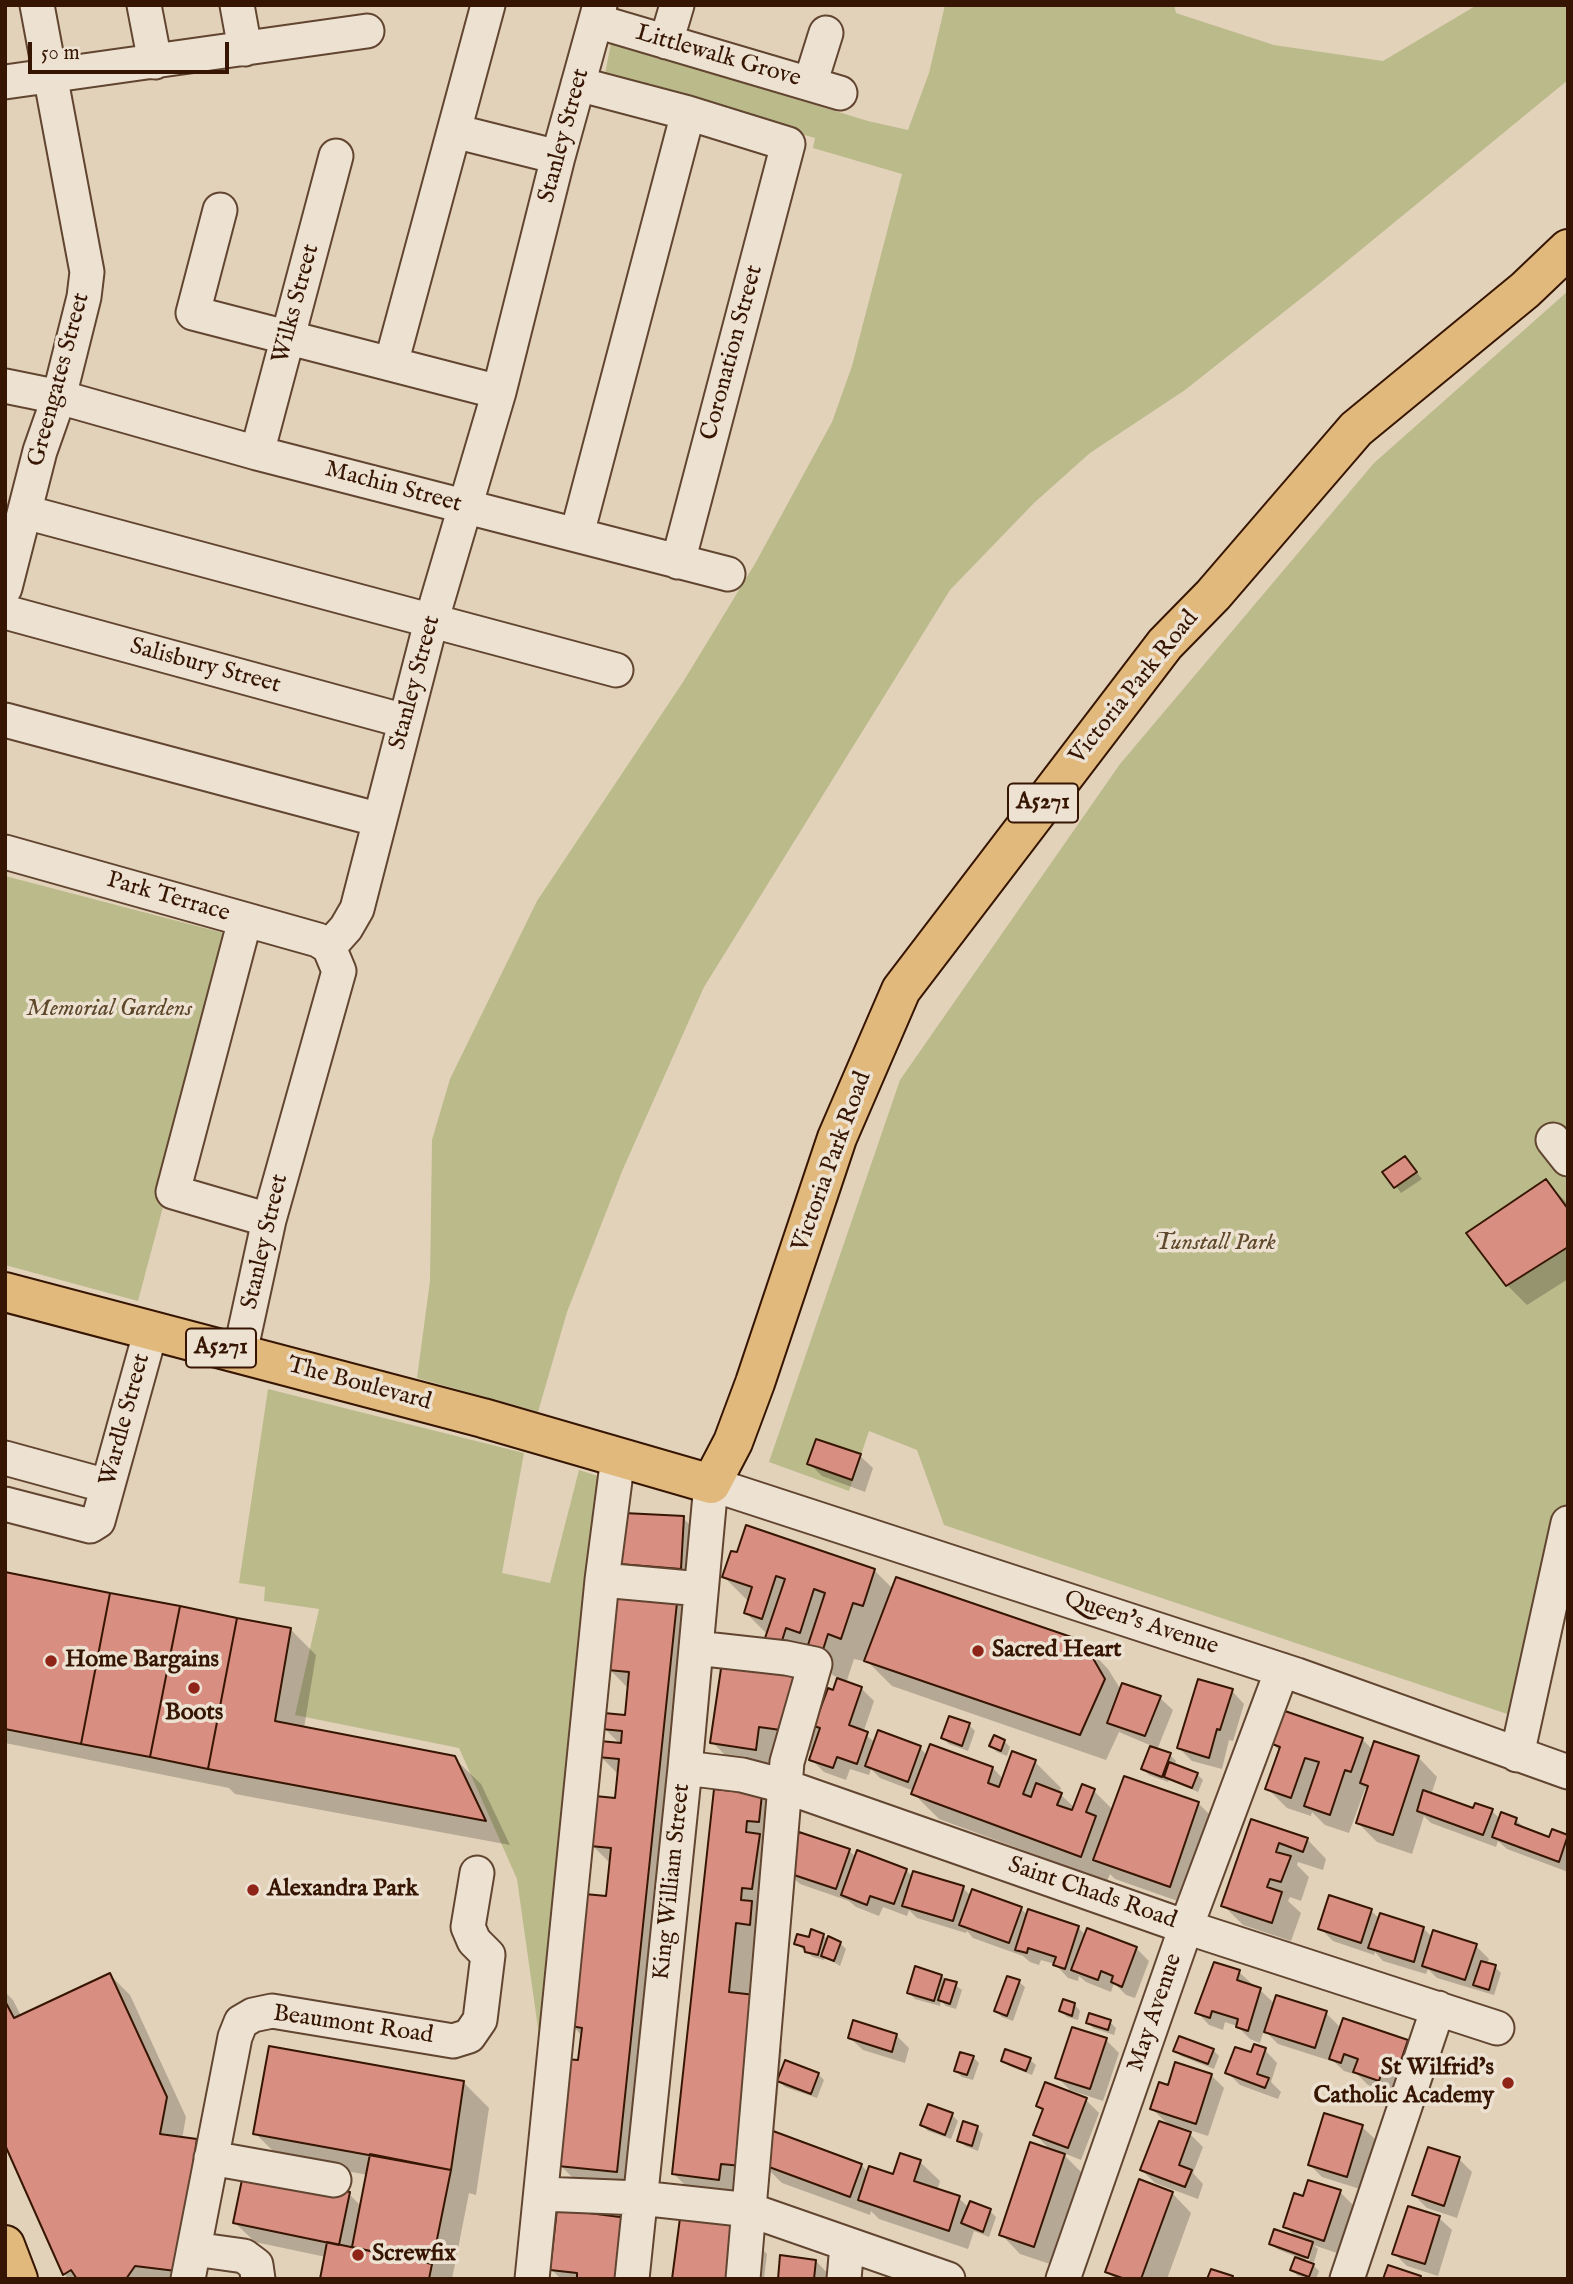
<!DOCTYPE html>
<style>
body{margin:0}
#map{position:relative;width:1573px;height:2284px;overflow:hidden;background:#e3d2ba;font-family:"IM FELL English",serif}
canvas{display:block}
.frame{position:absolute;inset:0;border:7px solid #361602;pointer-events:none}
.scale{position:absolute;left:28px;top:42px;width:201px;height:32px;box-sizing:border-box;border:4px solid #361602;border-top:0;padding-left:9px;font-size:21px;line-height:24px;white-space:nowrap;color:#361602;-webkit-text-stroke:5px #ede2d2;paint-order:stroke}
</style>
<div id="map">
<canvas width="1573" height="2284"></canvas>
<div class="frame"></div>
<div class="scale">50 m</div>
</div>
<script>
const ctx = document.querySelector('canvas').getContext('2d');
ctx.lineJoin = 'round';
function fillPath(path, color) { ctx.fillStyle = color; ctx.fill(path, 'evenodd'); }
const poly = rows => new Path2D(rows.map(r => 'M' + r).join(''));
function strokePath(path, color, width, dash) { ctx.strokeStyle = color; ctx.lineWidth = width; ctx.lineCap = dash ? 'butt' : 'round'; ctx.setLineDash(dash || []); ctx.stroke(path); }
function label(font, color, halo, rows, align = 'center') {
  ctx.font = font + ' "IM FELL English",serif'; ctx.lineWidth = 7; ctx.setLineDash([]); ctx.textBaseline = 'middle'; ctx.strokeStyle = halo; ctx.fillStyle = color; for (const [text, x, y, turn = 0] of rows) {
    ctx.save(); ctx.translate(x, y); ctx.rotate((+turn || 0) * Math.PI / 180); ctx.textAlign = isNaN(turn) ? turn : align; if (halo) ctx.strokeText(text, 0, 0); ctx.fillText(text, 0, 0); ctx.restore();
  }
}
const green = poly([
 [945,5,1174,5,1176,13,1274,45,1383,61,1477,5,1568,5,1568,80,1318,285,1185,390,1090,453,1034,503,950,590,704,987,623,1169,567,1312,538,1412,417,1378,430,1281,432,1140,450,1079,537,901,683,682,756,562,832,422,852,366,902,174,813,148,815,138,604,79,611,43,868,121,908,130,929,73],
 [1568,291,1568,1588,1540,1725,944,1525,917,1450,869,1431,849,1491,769,1462,900,1080,1120,764,1374,463],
 [5,876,235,936,138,1301,5,1265],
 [268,1389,524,1453,502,1573,550,1583,579,1470,604,1478,544,2071,517,1879,459,1748,295,1715,319,1609,264,1601,265,1587,239,1583]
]);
const shadow = poly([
 [1405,1158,1422,1179,1401,1193,1385,1172],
 [1546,1181,1568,1204,1568,1279,1527,1305,1507,1285],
 [860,1456,873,1468,865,1492,822,1476,809,1463],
 [683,1518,696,1531,693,1581,633,1576,620,1564],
 [874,1570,893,1589,1082,1642,1108,1669,1121,1690,1160,1698,1173,1710,1157,1750,1170,1755,1176,1761,1174,1766,1197,1774,1203,1780,1198,1792,1169,1780,1168,1782,1149,1775,1143,1769,1152,1746,1119,1732,1106,1760,892,1686,868,1662,854,1659,846,1683,861,1688,874,1701,863,1733,876,1743,920,1748,927,1755,993,1768,1003,1779,1035,1762,1061,1788,1059,1793,1075,1808,1094,1791,1114,1811,1198,1803,1218,1823,1189,1905,1115,1879,1110,1874,1107,1881,939,1819,913,1793,914,1791,880,1778,871,1769,869,1775,850,1769,846,1780,824,1772,811,1759,814,1751,778,1746,775,1768,732,1762,712,1742,792,1667,768,1635,746,1613,749,1602,724,1577],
 [811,1654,834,1676,839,1678,834,1692,826,1700,824,1699,826,1688,807,1669],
 [5,1574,290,1629,316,1655,304,1728,454,1758,481,1784,510,1845,235,1794,229,1788,5,1743],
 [677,1594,703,1620,643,2197,586,2191,560,2165,580,2062,582,2036,573,2026,607,1898,611,1864,592,1845,617,1800,619,1775,600,1756,621,1745,604,1728,626,1717,629,1689,609,1669],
 [1232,1691,1244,1704,1233,1741,1229,1740,1222,1769,1192,1761,1179,1748],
 [969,1725,975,1731,968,1751,949,1744,943,1738],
 [1362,1739,1373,1750,1418,1757,1437,1777,1431,1795,1474,1810,1492,1811,1500,1819,1516,1820,1527,1830,1550,1839,1553,1832,1568,1837,1568,1872,1507,1849,1498,1841,1496,1847,1431,1823,1424,1816,1412,1854,1377,1842,1358,1823,1368,1790,1365,1789,1349,1833,1325,1825,1312,1812,1311,1816,1287,1808,1267,1788,1280,1751,1272,1743],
 [1004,1741,1010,1747,1007,1756,997,1752,991,1746],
 [716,1791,762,1796,788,1822,777,2044,782,2049,779,2077,818,2074,824,2080,817,2098,785,2087,779,2081,774,2133,861,2165,869,2173,895,2176,920,2162,940,2181,937,2191,959,2198,969,2208,971,2203,990,2211,996,2217,989,2237,974,2231,968,2249,879,2219,871,2211,870,2215,782,2183,770,2171,768,2191,746,2189,700,2200,674,2174],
 [1252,1821,1307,1839,1326,1859,1323,1870,1298,1862,1297,1865,1309,1877,1301,1901,1290,1897,1288,1901,1301,1913,1291,1941,1243,1925,1223,1905],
 [849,1850,856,1858,906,1870,913,1877,963,1888,971,1896,973,1891,1021,1909,1028,1915,1078,1927,1086,1936,1136,1948,1149,1961,1135,1998,1126,1995,1114,1983,1111,1992,1086,1982,1079,1976,1078,1981,1068,1978,1055,1964,1041,1960,1039,1965,1030,1962,1023,1956,973,1938,967,1931,966,1933,917,1918,909,1910,907,1916,883,1907,879,1916,856,1907,849,1901,800,1884,787,1872],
 [1371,1911,1380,1919,1381,1916,1424,1929,1433,1938,1476,1946,1489,1959,1487,1964,1495,1967,1501,1973,1494,1995,1437,1978,1428,1969,1426,1974,1383,1961,1375,1952,1374,1955,1333,1941,1320,1928],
 [823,1935,828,1940,840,1943,846,1949,840,1966,825,1957,824,1960,813,1957,796,1944],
 [1239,1972,1252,1984,1251,1987,1260,1990,1275,2004,1277,1997,1326,2013,1341,2028,1407,2041,1420,2054,1409,2084,1396,2079,1391,2092,1368,2085,1355,2072,1354,2074,1344,2071,1329,2057,1328,2060,1278,2044,1264,2030,1260,2043,1250,2039,1237,2026,1225,2022,1223,2030,1209,2025,1197,2012],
 [110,1975,130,1995,186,2117,182,2139,196,2140,216,2160,197,2279,69,2279,64,2274,5,2141,5,1992,13,2000,21,2016],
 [942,1976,962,1990,956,2009,946,2006,941,2001,940,2006,915,1999,909,1993],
 [1008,1978,1019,1982,1025,1987,1013,2021,1002,2017,996,2011],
 [1075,2005,1080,2011,1078,2020,1067,2017,1061,2011],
 [1088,2022,1110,2022,1116,2028,1114,2035,1093,2028],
 [896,2035,909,2048,905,2063,863,2050,850,2038],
 [1106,2040,1119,2053,1103,2101,1070,2090,1057,2077],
 [1175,2050,1213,2050,1219,2056,1214,2069,1181,2056],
 [1265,2050,1277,2063,1271,2082,1281,2092,1278,2099,1240,2085,1227,2072,1252,2055],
 [973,2057,979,2063,973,2080,962,2077,956,2071],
 [1003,2060,1030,2060,1036,2065,1032,2075,1009,2066],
 [1211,2075,1224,2088,1208,2136,1174,2125,1173,2128,1190,2134,1203,2147,1193,2173,1203,2184,1198,2199,1155,2183,1142,2170,1170,2126,1152,2109],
 [463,2082,489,2108,476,2195,469,2193,452,2279,322,2279,326,2257,255,2242,235,2223,349,2194,361,2206,368,2175,281,2159,255,2133],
 [1086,2100,1099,2113,1081,2160,1061,2152,1084,2175,1053,2265,1020,2254,1001,2234,1052,2152,1036,2135,1044,2112,1038,2106],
 [952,2115,958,2121,951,2139,928,2131,922,2125],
 [1362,2127,1375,2139,1360,2189,1322,2177,1310,2165],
 [977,2128,983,2134,978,2151,965,2146,959,2140],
 [1459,2159,1472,2172,1457,2218,1427,2208,1414,2195],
 [1340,2192,1353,2205,1337,2253,1310,2244,1304,2266,1308,2267,1309,2261,1319,2271,1316,2279,1298,2276,1292,2270,1297,2257,1277,2249,1271,2244,1297,2238,1285,2226,1304,2198],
 [1172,2193,1191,2213,1167,2279,1115,2279,1107,2271],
 [1439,2218,1452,2230,1438,2276,1407,2266,1394,2253],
 [627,2220,653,2246,649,2279,561,2279,551,2269],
 [741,2228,767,2254,764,2279,674,2279],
 [1313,2245,1318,2249,1314,2262,1309,2261],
 [816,2261,833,2279,780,2279]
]);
const building = poly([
 [1405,1156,1417,1172,1394,1188,1382,1172,1405,1156],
 [1546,1179,1568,1209,1568,1247,1506,1286,1466,1233,1546,1179],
 [816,1439,861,1454,852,1480,807,1464,816,1439],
 [624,1513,684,1516,681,1569,619,1564,624,1513],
 [746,1525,875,1569,863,1606,853,1603,841,1639,828,1634,821,1656,806,1651,825,1593,814,1589,800,1633,786,1628,780,1647,764,1641,785,1579,776,1576,762,1619,744,1613,752,1587,722,1577,731,1551,737,1552,746,1525],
 [5,1572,110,1593,81,1744,5,1729,5,1572],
 [896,1577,1083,1641,1105,1679,1080,1735,864,1661,896,1577],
 [616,1586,678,1593,617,2172,558,2166,565,2059,578,2060,582,2028,571,2026,585,1894,606,1896,611,1848,590,1846,595,1796,615,1798,619,1759,598,1757,600,1741,621,1743,622,1731,602,1729,604,1713,625,1715,629,1672,608,1670,616,1586],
 [110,1593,180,1606,150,1757,81,1744,110,1593],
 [180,1606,237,1618,208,1769,150,1757,180,1606],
 [237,1618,291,1628,275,1721,455,1756,486,1821,208,1769,237,1618],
 [723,1655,807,1667,795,1732,759,1727,756,1750,710,1743,723,1655],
 [837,1678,862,1687,849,1725,868,1732,857,1764,837,1757,833,1768,809,1760,820,1728,814,1726,828,1688,833,1690,837,1678],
 [1198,1679,1233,1689,1220,1730,1217,1729,1209,1758,1177,1748,1198,1679],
 [1122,1683,1161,1696,1145,1736,1107,1723,1122,1683],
 [1282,1710,1363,1738,1351,1772,1345,1770,1330,1815,1304,1806,1319,1762,1305,1758,1291,1798,1265,1789,1280,1747,1270,1743,1282,1710],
 [949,1716,970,1723,962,1746,941,1738,949,1716],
 [878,1730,921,1746,908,1782,865,1766,878,1730],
 [994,1735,1005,1740,1001,1751,989,1746,994,1735],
 [1374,1741,1419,1756,1393,1835,1356,1823,1368,1786,1360,1783,1374,1741],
 [930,1744,993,1767,988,1783,999,1787,1012,1751,1036,1760,1023,1794,1031,1797,1036,1783,1062,1793,1057,1805,1072,1810,1082,1784,1095,1789,1086,1812,1096,1816,1081,1857,911,1794,930,1744],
 [1150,1746,1171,1753,1162,1777,1141,1769,1150,1746],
 [1169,1762,1198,1773,1192,1788,1164,1777,1169,1762],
 [1124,1776,1199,1802,1170,1887,1093,1860,1124,1776],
 [714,1789,762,1794,759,1822,747,1821,746,1832,760,1834,752,1889,742,1888,741,1900,752,1901,750,1925,736,1923,729,1992,755,1995,742,2166,721,2164,719,2180,672,2174,714,1789],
 [1423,1790,1473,1808,1475,1803,1493,1809,1483,1835,1417,1811,1423,1790],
 [1501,1812,1517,1818,1515,1824,1549,1837,1552,1829,1568,1835,1559,1862,1492,1837,1501,1812],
 [1251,1819,1308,1838,1303,1852,1279,1843,1276,1852,1291,1856,1281,1882,1270,1879,1267,1887,1282,1892,1272,1923,1221,1906,1251,1819],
 [799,1832,850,1849,836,1889,785,1872,799,1832],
 [857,1850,907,1869,894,1904,870,1896,867,1905,841,1895,857,1850],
 [913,1871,964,1886,953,1921,902,1906,913,1871],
 [972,1889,1022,1907,1009,1943,959,1925,972,1889],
 [1329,1895,1372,1909,1361,1943,1318,1929,1329,1895],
 [1028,1909,1079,1926,1065,1969,1053,1965,1056,1957,1028,1948,1027,1953,1015,1950,1028,1909],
 [1380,1913,1424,1927,1414,1962,1368,1948,1380,1913],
 [1087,1928,1137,1947,1122,1987,1111,1982,1113,1976,1101,1971,1098,1980,1071,1970,1087,1928],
 [811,1929,824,1934,818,1955,805,1952,804,1947,794,1944,797,1934,809,1937,811,1929],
 [1433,1930,1477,1944,1465,1980,1422,1966,1433,1930],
 [828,1936,841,1942,834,1961,821,1956,828,1936],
 [1481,1961,1496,1965,1489,1990,1473,1985,1481,1961],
 [1214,1962,1240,1970,1237,1980,1261,1988,1248,2031,1236,2027,1238,2019,1212,2011,1210,2018,1195,2013,1214,1962],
 [915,1966,942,1975,934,2001,907,1993,915,1966],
 [110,1973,167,2097,160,2134,197,2139,176,2271,135,2266,126,2279,77,2279,71,2270,63,2275,5,2145,5,2001,14,2018,110,1973],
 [1007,1976,1020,1980,1007,2016,994,2011,1007,1976],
 [945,1979,957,1982,950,2004,938,2000,945,1979],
 [1276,1995,1327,2011,1315,2048,1264,2032,1276,1995],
 [1063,1999,1075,2003,1072,2016,1059,2011,1063,1999],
 [1089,2013,1111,2020,1108,2030,1086,2023,1089,2013],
 [1343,2018,1408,2040,1397,2072,1383,2068,1379,2081,1353,2072,1358,2059,1344,2054,1341,2063,1329,2059,1343,2018],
 [853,2020,897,2034,892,2052,848,2038,853,2020],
 [1072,2027,1107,2038,1090,2089,1055,2078,1072,2027],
 [1179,2036,1214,2049,1208,2064,1173,2051,1179,2036],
 [1254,2044,1266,2048,1257,2074,1269,2078,1265,2088,1225,2073,1235,2047,1251,2052,1254,2044],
 [269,2046,464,2081,451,2170,253,2134,269,2046],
 [1005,2049,1031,2058,1026,2071,1001,2061,1005,2049],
 [960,2052,974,2056,967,2075,954,2071,960,2052],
 [785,2060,819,2073,811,2094,777,2081,785,2060],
 [1175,2062,1212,2074,1196,2124,1150,2109,1159,2082,1168,2085,1175,2062],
 [1045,2082,1087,2098,1068,2148,1033,2135,1043,2109,1036,2106,1045,2082],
 [928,2104,953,2113,945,2135,920,2125,928,2104],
 [1324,2113,1363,2125,1347,2177,1308,2165,1324,2113],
 [963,2121,978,2126,972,2146,957,2141,963,2121],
 [1159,2121,1191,2132,1179,2165,1192,2170,1185,2187,1140,2170,1159,2121],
 [773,2131,862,2164,850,2197,761,2164,773,2131],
 [1030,2142,1065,2154,1034,2247,999,2235,1030,2142],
 [1428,2147,1460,2157,1444,2206,1412,2195,1428,2147],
 [900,2153,921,2160,914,2181,960,2196,949,2231,858,2200,869,2166,893,2174,900,2153],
 [370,2154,451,2170,432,2264,352,2247,370,2154],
 [244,2170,350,2192,339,2245,233,2223,244,2170],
 [1139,2179,1173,2192,1141,2279,1125,2279,1105,2272,1139,2179],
 [1308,2180,1341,2190,1324,2241,1283,2227,1294,2193,1303,2196,1308,2180],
 [970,2201,991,2209,983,2232,961,2223,970,2201],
 [1408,2206,1440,2216,1425,2264,1392,2254,1408,2206],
 [557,2209,628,2218,620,2279,577,2279,577,2273,550,2270,557,2209],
 [680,2218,742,2226,734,2279,672,2279,680,2218],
 [1274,2229,1313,2242,1308,2258,1269,2244,1274,2229],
 [327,2242,432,2264,429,2279,320,2279,327,2242],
 [780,2255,816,2260,814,2279,778,2279,780,2255],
 [1295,2257,1314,2264,1309,2277,1290,2270,1295,2257],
 [1388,2265,1421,2276,1420,2279,1383,2279,1388,2265],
 [1211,2269,1233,2276,1232,2279,1207,2279,1211,2269]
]);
const minor = poly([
 [144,5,155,62],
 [237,5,245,49],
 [596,21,840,93],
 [666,42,677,5],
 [5,82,367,31],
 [578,84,688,113,788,144,678,562],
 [810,84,826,33],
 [454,131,558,157],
 [220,210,193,313,499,392],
 [391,364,488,5],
 [5,386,59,397,257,453,728,574],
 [257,453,336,156],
 [25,512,616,670],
 [577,534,688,113],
 [5,588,40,451,59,397,84,297,87,272,37,5],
 [5,612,405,721],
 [5,720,380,820],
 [5,852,318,940,329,947],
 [245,920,173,1192,269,1220],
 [329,947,346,928,357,909,431,622,499,392,558,157,600,5],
 [1553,1140,1568,1159],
 [240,1353,269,1220,339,971,329,947],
 [5,1458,107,1486],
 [5,1504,90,1526,98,1521,151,1330],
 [602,1580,701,1589],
 [696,1648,786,1658,815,1664,787,1762,743,2279],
 [1517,1755,1568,1523],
 [685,1768,742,1775,784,1786,1186,1927,1497,2028],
 [211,2158,334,2180],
 [541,2194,640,2198,750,2210,948,2279],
 [194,2249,244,2256,256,2265,258,2279],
 [188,2279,235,2037,241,2022,253,2015,272,2011,453,2041,469,2036,480,2020,488,1955,474,1941,468,1927,477,1873],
 [532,2279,602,1580,618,1457],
 [632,2279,685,1768,711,1484,1297,1675,1568,1772],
 [844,2279,847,2245],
 [1063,2279,1186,1927,1282,1670],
 [1347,2279,1438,2008]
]);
const major = poly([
 [5,1292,483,1418,711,1484,733,1442,755,1383,837,1138,901,990,1165,644,1213,595,1356,429,1525,290,1568,249],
 [5,2245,18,2279]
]);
const markers = [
 [978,1651,7,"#8f2418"],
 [51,1661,7,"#8f2418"],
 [194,1688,7,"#8f2418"],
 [253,1890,7,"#8f2418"],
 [1508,2083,7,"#8f2418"],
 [358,2255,7,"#8f2418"]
];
const shields = [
 [1043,803,70],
 [221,1348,70]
];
const shieldNames = [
 ["A5271",1043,803],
 ["A5271",221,1348]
];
const streetNames = [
 ["Littlewalk Grove",718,57,16],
 ["Stanley Street",565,136,-75],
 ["Wilks Street",297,304,-75],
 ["Coronation Street",733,353,-75],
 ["Greengates Street",60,380,-75],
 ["Machin Street",393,488,15],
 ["Salisbury Street",205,667,15],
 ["Stanley Street",416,683,-75],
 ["Victoria Park Road",1135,688,-51],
 ["Park Terrace",168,898,16],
 ["Victoria Park Road",833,1162,-70],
 ["Stanley Street",266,1242,-77],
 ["The Boulevard",359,1385,15],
 ["Wardle Street",126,1420,-75],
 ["Queen's Avenue",1141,1624,18],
 ["King William Street",673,1882,-84],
 ["Saint Chads Road",1092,1894,19],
 ["May Avenue",1156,2013,-71],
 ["Beaumont Road",353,2026,8]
];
const parkNames = [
 ["Memorial Gardens",109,1010],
 ["Tunstall Park",1215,1244]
];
const poiNames = [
 ["Sacred Heart",992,1651],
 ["Home Bargains",65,1661],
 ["Boots",194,1714,"center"],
 ["Alexandra Park",267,1890],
 ["St Wilfrid's",1494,2069,"right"],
 ["Catholic Academy",1494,2097,"right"],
 ["Screwfix",372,2255]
];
fillPath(green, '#bbba8b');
fillPath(shadow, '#0003');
fillPath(building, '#d98e82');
strokePath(building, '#361602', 2);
strokePath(minor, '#614530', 37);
strokePath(major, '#361602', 42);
strokePath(minor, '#ede2d2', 33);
strokePath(major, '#e2b97d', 38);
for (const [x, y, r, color] of markers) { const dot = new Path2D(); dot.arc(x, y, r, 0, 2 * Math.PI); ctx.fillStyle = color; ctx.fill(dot); strokePath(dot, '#ede2d2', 2.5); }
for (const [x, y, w] of shields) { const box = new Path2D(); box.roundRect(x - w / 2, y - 19.5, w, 39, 5); ctx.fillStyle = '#ede2d2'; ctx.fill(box); strokePath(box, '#361602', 2); }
label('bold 23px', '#361602', null, shieldNames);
label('24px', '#361602', '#ede2d2', streetNames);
label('italic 24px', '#5e472b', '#ede2d2', parkNames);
label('bold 24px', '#361602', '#ede2d2', poiNames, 'left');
</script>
